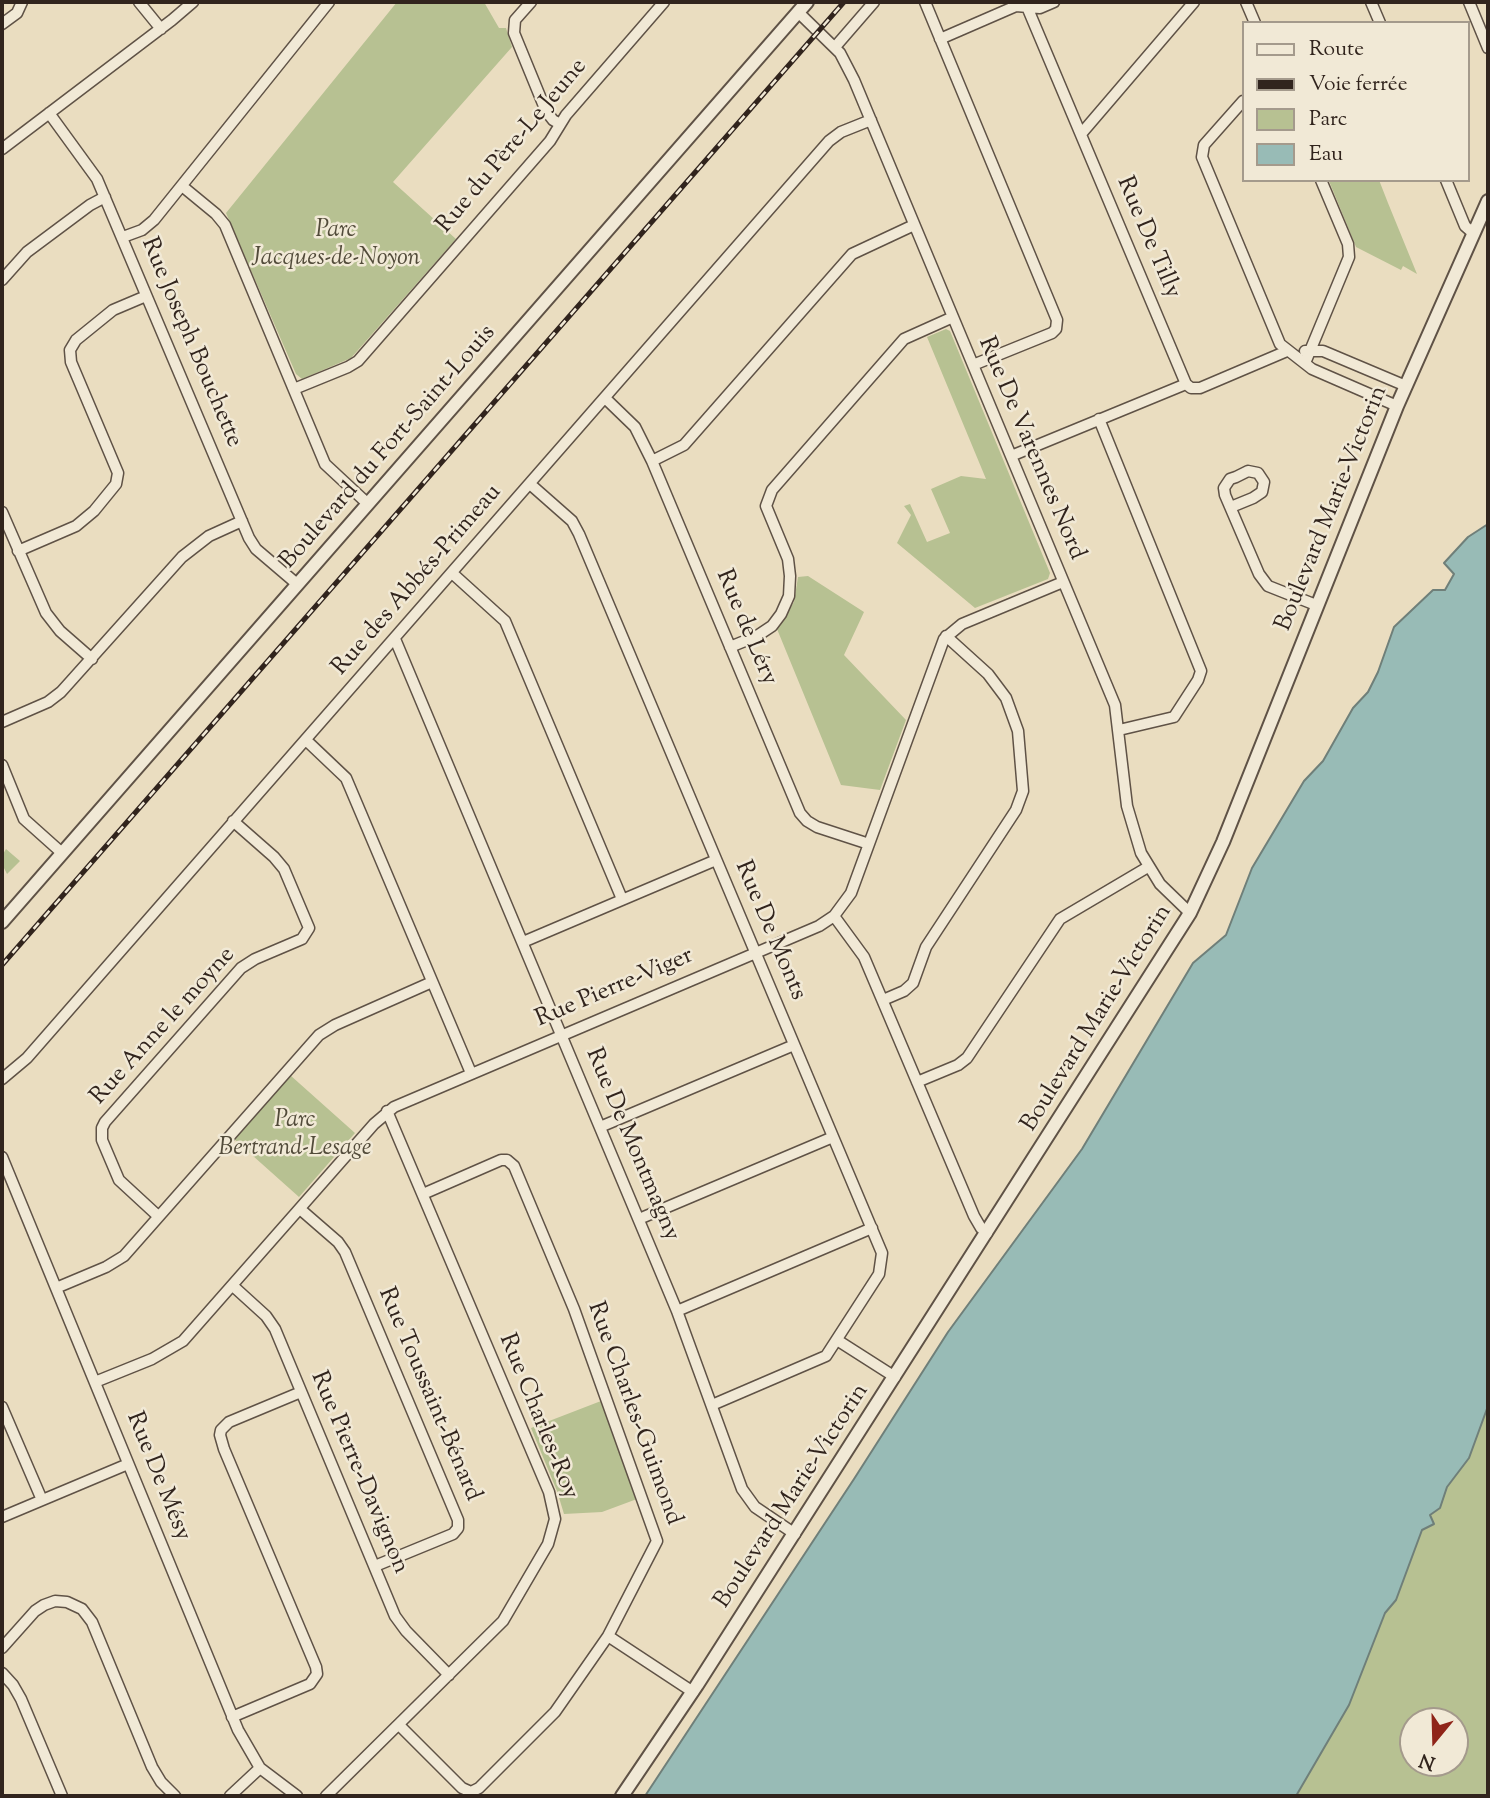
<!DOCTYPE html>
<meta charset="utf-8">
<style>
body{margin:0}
#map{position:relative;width:1490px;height:1798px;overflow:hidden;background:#eaddc0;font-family:"Sorts Mill Goudy",serif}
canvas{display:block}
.frame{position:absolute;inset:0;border:4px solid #31241d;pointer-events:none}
.legend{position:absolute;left:1242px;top:21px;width:228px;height:161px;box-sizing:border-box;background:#f1e9d6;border:2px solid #a49a8c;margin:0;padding:9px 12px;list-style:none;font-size:21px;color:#31241d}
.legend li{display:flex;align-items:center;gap:14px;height:35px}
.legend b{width:35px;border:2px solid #a49a8c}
.north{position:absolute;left:1399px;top:1707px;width:70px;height:70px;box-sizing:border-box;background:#f1e9d6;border:2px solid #a49a8c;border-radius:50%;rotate:199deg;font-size:19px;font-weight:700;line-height:28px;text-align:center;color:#31241d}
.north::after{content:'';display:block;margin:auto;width:24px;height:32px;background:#8f2418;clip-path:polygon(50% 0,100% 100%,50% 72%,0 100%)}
</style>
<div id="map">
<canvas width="1490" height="1798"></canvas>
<div class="frame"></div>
<ul class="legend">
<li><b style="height:9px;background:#f1e9d6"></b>Route</li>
<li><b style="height:9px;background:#31241d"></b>Voie ferrée</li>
<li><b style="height:19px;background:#b7c192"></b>Parc</li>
<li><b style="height:19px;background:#98bbb6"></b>Eau</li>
</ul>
<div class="north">N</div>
</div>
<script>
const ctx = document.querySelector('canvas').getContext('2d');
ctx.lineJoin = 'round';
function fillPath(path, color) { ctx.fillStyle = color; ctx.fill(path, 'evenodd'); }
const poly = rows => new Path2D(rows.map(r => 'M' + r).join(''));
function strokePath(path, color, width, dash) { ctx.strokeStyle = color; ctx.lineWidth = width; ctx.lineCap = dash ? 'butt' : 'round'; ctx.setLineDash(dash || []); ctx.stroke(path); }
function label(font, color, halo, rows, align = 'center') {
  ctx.font = font + ' "Sorts Mill Goudy",serif'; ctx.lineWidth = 5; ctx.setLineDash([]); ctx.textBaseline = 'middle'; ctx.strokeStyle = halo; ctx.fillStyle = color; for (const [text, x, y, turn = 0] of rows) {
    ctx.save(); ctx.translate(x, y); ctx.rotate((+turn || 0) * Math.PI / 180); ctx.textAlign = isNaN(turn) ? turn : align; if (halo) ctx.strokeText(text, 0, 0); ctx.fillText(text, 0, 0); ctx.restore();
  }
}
const green = poly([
 [397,2,484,2,499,28,506,28,512,47,393,182,456,239,351,358,302,379,296,374,226,213],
 [1379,180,1388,203,1417,274,1403,266,1401,270,1356,247,1329,181],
 [946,329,950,331,1050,573,1048,579,975,608,897,543,911,515,904,506,910,504,927,542,950,533,931,489,961,476,986,479,927,337],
 [808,576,864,612,844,655,906,720,880,790,841,785,777,629,794,602,798,577],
 [6,849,20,861,7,874,2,864,2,856],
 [290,1075,355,1133,299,1197,234,1139],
 [601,1401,637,1499,602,1512,564,1514,557,1491,531,1428],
 [1488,1406,1488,1796,1296,1796,1349,1705,1385,1613,1396,1600,1422,1530,1430,1515,1440,1508,1447,1487,1469,1458],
 [1413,1721,1455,1721,1455,1763,1413,1763]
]);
const water = poly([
 [1488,524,1488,1406,1469,1458,1447,1487,1440,1508,1430,1515,1434,1524,1422,1530,1396,1600,1385,1613,1349,1705,1296,1796,645,1796,854,1479,948,1332,1082,1149,1193,963,1226,935,1252,868,1304,781,1323,761,1353,708,1368,692,1378,672,1394,627,1433,590,1445,590,1454,574,1444,563,1468,537,1488,524]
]);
const minor = poly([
 [139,2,161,29],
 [531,2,515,20,514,33,546,111,553,120,560,124],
 [925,2,1057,320,1056,329,1052,333,973,365],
 [1025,2,1186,384,1191,388,1200,388,1287,351],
 [1246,2,1255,23],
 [1371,2,1380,23],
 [1469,2,1488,48],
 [798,12,840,53,854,80,1115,705,1127,806,1141,853,1160,884,1190,913],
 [2,24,17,13,22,2],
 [940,39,1016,6,1040,8,1054,2],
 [835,47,874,2],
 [1243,101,1204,145,1202,157,1280,344,1312,369,1397,406],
 [49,113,97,179,249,538,256,549,297,584],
 [1081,134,1194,2],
 [2,149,172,20,193,2],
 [1446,180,1465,226,1473,233],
 [182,186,216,214,225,225,325,464,368,504],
 [123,237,142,230,154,220,329,2],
 [2,280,27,252,90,205,105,197],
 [1305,351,1323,351,1406,386],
 [1305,363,1349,257,1348,244,1321,180],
 [294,389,348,367,358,361,550,141,566,115,664,2],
 [605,398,635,427,652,461,800,813,807,821,817,827,869,844],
 [1099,419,1201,671,1198,680,1174,717,1119,730],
 [1011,456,1186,384],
 [652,461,684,445,852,254,914,225],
 [530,484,572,521,579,534,882,1253,879,1274,826,1356,712,1405],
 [1231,507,1253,498,1262,492,1264,482,1258,473,1248,471,1236,477,1230,479,1224,488,1225,495,1259,574,1268,586,1316,605],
 [2,512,46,613,60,631,92,659],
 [18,551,76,526,94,511,116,484,118,473,71,362,70,350,76,340,113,310,146,296],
 [452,573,505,621,622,899],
 [395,639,677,1311,742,1489,755,1507,795,1534],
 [730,647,757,636,772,626,781,614,789,596,790,576,788,559,766,506,772,490,904,339,953,317],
 [2,722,48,702,61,692,182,557,209,536,242,521],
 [306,740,346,778,471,1073],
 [2,765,24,819,62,853],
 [834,916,864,957,974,1216,981,1228,987,1233],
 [523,942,716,860],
 [883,1000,904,991,913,983,926,947,1016,810,1023,791,1018,731,1006,698,988,674,946,636],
 [2,1079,27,1058,829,141,841,132,871,120],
 [917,1082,958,1065,967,1058,1060,919,1148,867],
 [600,1127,794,1045],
 [2,1157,238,1730,260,1768,297,1796],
 [300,1209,338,1242,345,1252,458,1520,458,1528,453,1534,375,1566],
 [158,1216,119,1180,102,1140,102,1128,105,1122,241,968,255,959,302,939,309,928,284,869,274,857,233,821],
 [639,1219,833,1137],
 [233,1286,266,1316,275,1329,395,1616,406,1631,449,1675],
 [56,1288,106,1267,124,1256,319,1035,335,1025,432,982],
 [677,1311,872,1228],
 [837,1340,895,1377],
 [95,1382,152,1359,183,1341,374,1124,394,1107,819,926,834,916,851,893,944,639,962,624,1063,582],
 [2,1407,42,1500],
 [2,1517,128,1464],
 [608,1636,693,1692],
 [2,1648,35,1611,44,1605,55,1601,67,1602,82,1609,92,1622,152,1767,161,1782,175,1796],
 [2,1673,13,1685,21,1699,62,1796],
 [232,1717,310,1684,317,1674,316,1667,224,1449,220,1435,221,1430,229,1422,301,1392],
 [399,1725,462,1788,471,1792,479,1788,555,1712,608,1636,657,1541,574,1309,514,1166,507,1160,501,1160,423,1194],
 [230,1796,260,1768],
 [326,1796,503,1621,548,1544,555,1519,549,1492,387,1111]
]);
const tertiary = poly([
 [2,922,807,2],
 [622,1796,697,1685,1190,913,1223,842,1397,406,1488,201]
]);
const rail = poly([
 [2,965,844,2]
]);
const streetNames = [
 ["Rue du Père-Le Jeune",513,147,-50],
 ["Rue De Tilly",1147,238,67],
 ["Rue Joseph Bouchette",190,343,67],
 ["Boulevard du Fort-Saint-Louis",389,448,-49],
 ["Rue De Varennes Nord",1030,449,67],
 ["Boulevard Marie-Victorin",1333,509,-68],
 ["Rue des Abbés-Primeau",418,581,-49],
 ["Rue de Léry",745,628,67],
 ["Rue De Monts",769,931,67],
 ["Rue Pierre-Viger",615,989,-23],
 ["Boulevard Marie-Victorin",1098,1019,-58],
 ["Rue Anne le moyne",164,1027,-48],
 ["Rue De Montmagny",631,1145,67],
 ["Rue Toussaint-Bénard",428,1395,67],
 ["Rue Charles-Guimond",633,1414,70],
 ["Rue Charles-Roy",537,1417,68],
 ["Rue Pierre-Davignon",358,1473,67],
 ["Rue De Mésy",157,1477,68],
 ["Boulevard Marie-Victorin",793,1497,-57]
];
const parkNames = [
 ["Parc",336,232],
 ["Jacques-de-Noyon",336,260],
 ["Parc",295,1122],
 ["Bertrand-Lesage",295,1150]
];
fillPath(green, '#b7c192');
fillPath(water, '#98bbb6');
strokePath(water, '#6f7f79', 2);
strokePath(minor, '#5f5246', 13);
strokePath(tertiary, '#5f5246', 16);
strokePath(minor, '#f1e9d6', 10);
strokePath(tertiary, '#f1e9d6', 12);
strokePath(rail, '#31241d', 5);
strokePath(rail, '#f1e9d6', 2.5, [8]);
label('24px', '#31241d', '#f1e9d6', streetNames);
label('italic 24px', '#524b3a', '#f1e9d6', parkNames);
</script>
